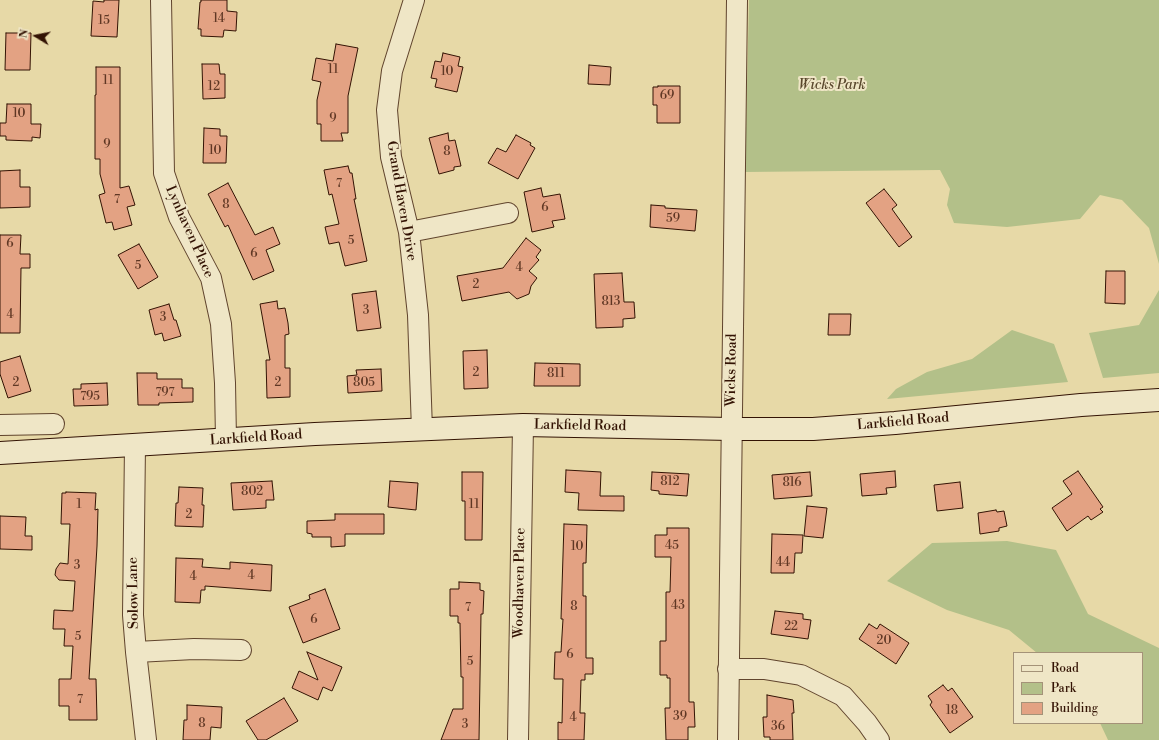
<!DOCTYPE html>
<style>
body{margin:0}
#map{position:relative;width:1159px;height:740px;overflow:hidden;background:#e7d9a7;font-family:"Libre Bodoni",serif}
canvas{display:block}
.legend{position:absolute;left:1013px;top:652px;width:130px;height:72px;box-sizing:border-box;background:#efe6c6;border:1px solid #a49278;margin:0;padding:5px 7px;list-style:none;font-size:12px;color:#331304}
.legend li{display:flex;align-items:center;gap:8px;height:20px}
.legend b{width:20px;border:1px solid #a49278}
.north{position:absolute;left:16px;top:16px;width:40px;height:40px;-webkit-text-stroke:3px #efe6c6;paint-order:stroke;rotate:280deg;font-size:11px;font-weight:700;line-height:16px;text-align:center;color:#331304}
.north::after{content:'';display:block;margin:auto;width:14px;height:18px;background:#331304;clip-path:polygon(50% 0,100% 100%,50% 72%,0 100%)}
</style>
<div id="map">
<canvas width="1159" height="740"></canvas>
<ul class="legend">
<li><b style="height:5px;background:#efe6c6"></b>Road</li>
<li><b style="height:11px;background:#b3c089"></b>Park</li>
<li><b style="height:11px;background:#e3a283"></b>Building</li>
</ul>
<div class="north">N</div>
</div>
<script>
const ctx = document.querySelector('canvas').getContext('2d');
ctx.lineJoin = 'round';
function fillPath(path, color) { ctx.fillStyle = color; ctx.fill(path, 'evenodd'); }
const poly = rows => new Path2D(rows.map(r => 'M' + r).join(''));
function strokePath(path, color, width, dash) { ctx.strokeStyle = color; ctx.lineWidth = width; ctx.lineCap = dash ? 'butt' : 'round'; ctx.setLineDash(dash || []); ctx.stroke(path); }
function label(font, color, halo, rows, align = 'center') {
  ctx.font = font + ' "Libre Bodoni",serif'; ctx.lineWidth = 4; ctx.setLineDash([]); ctx.textBaseline = 'middle'; ctx.strokeStyle = halo; ctx.fillStyle = color; for (const [text, x, y, turn = 0] of rows) {
    ctx.save(); ctx.translate(x, y); ctx.rotate((+turn || 0) * Math.PI / 180); ctx.textAlign = isNaN(turn) ? turn : align; if (halo) ctx.strokeText(text, 0, 0); ctx.fillText(text, 0, 0); ctx.restore();
  }
}
const green = poly([
 [749,0,1159,0,1159,264,1149,228,1122,200,1100,195,1080,219,1007,227,954,223,947,205,950,189,940,170,745,172],
 [1159,290,1159,373,1103,378,1089,333,1139,325],
 [1012,330,1054,344,1068,382,887,399,896,389,927,372,972,359],
 [1007,541,1056,550,1088,614,1159,648,1159,740,1108,740,1100,723,1142,723,1142,653,1037,653,1009,630,947,610,887,581,932,543]
]);
const building = poly([
 [104,0,119,0,117,37,91,36,93,1,104,2,104,0],
 [201,0,227,0,227,11,237,12,236,31,224,30,223,37,201,36,201,29,198,29,200,2,201,2,201,0],
 [6,33,31,33,30,70,5,70,6,33],
 [336,44,358,48,348,96,348,133,341,133,343,141,321,141,321,124,317,124,317,100,321,82,312,80,316,58,333,61,336,44],
 [443,53,460,57,458,66,463,67,457,92,435,87,437,79,431,78,435,61,441,62,443,53],
 [202,64,219,64,220,74,225,74,225,98,203,99,202,64],
 [589,65,611,67,610,85,588,84,589,65],
 [96,67,120,67,120,188,129,186,135,205,127,207,132,225,114,230,112,222,106,223,99,195,105,193,100,174,100,159,95,159,95,95,96,95,96,67],
 [658,86,680,86,680,123,657,123,657,105,653,105,653,87,658,87,658,86],
 [7,104,31,104,31,124,41,124,40,138,32,137,32,141,6,140,6,136,0,136,0,123,6,123,7,104],
 [204,128,220,129,220,136,227,136,226,163,203,163,204,128],
 [448,133,449,141,455,140,461,166,454,167,454,170,439,174,429,138,448,133],
 [516,135,531,143,530,145,535,148,518,179,488,163,497,148,506,152,516,135],
 [348,166,350,173,352,173,356,199,354,199,367,261,345,266,339,242,329,244,325,227,339,224,332,194,329,195,324,170,348,166],
 [20,170,20,187,30,187,30,207,0,208,0,171,20,170],
 [228,183,255,235,273,227,280,244,266,250,274,271,253,280,228,225,225,227,208,194,228,183],
 [541,188,543,197,560,194,565,219,552,221,554,227,532,232,524,192,541,188],
 [884,189,897,205,892,209,912,237,899,247,866,203,884,189],
 [651,205,665,206,665,208,697,210,695,231,650,227,651,205],
 [0,235,21,235,20,254,30,254,30,268,21,268,20,333,0,333,0,235],
 [526,238,541,250,536,257,539,260,529,271,537,278,531,286,529,294,517,299,509,292,462,301,457,276,503,268,526,238],
 [139,244,158,277,138,289,118,255,139,244],
 [1106,271,1125,271,1125,304,1105,303,1106,271],
 [622,273,624,302,634,302,635,318,623,319,623,327,596,328,594,274,622,273],
 [376,291,381,328,357,331,352,294,376,291],
 [277,301,278,309,285,308,288,323,289,334,285,335,285,368,290,368,290,397,267,398,266,360,270,360,260,304,277,301],
 [169,304,174,320,176,320,181,336,164,341,162,333,155,335,149,310,169,304],
 [829,314,851,314,850,335,828,335,829,314],
 [487,350,488,388,464,389,463,351,487,350],
 [20,356,31,391,8,398,0,374,0,362,20,356],
 [535,363,580,364,580,386,534,386,535,363],
 [381,369,382,391,348,393,347,376,357,375,356,370,381,369],
 [137,373,157,373,157,379,182,379,182,388,193,388,193,402,159,403,159,405,138,405,137,373],
 [107,383,108,405,74,406,73,389,81,389,81,384,107,383],
 [566,470,601,472,600,496,624,496,624,511,578,510,579,493,565,492,566,470],
 [895,471,896,487,886,488,887,494,862,496,860,474,895,471],
 [1078,471,1103,507,1100,509,1103,512,1091,520,1088,516,1067,531,1052,508,1072,494,1063,481,1078,471],
 [462,472,483,472,482,540,465,540,465,501,462,501,462,472],
 [652,472,689,474,687,496,659,494,659,491,651,490,652,472],
 [810,472,812,496,774,499,772,475,810,472],
 [272,481,274,500,266,500,266,508,233,510,231,483,272,481],
 [390,481,418,483,416,510,388,507,390,481],
 [960,482,963,508,937,511,934,485,960,482],
 [179,487,203,488,202,505,204,505,203,527,175,526,176,503,178,503,179,487],
 [66,492,96,493,95,510,98,509,97,546,89,679,96,679,97,720,69,720,69,706,59,706,59,679,71,679,73,646,64,646,65,629,53,629,54,610,73,611,75,581,59,580,55,575,56,569,60,563,68,564,70,524,61,524,62,493,66,493,66,492],
 [807,506,827,508,823,538,804,536,807,506],
 [996,510,997,512,1004,511,1007,526,999,528,999,531,980,534,978,513,996,510],
 [335,514,384,514,384,534,345,534,345,546,331,547,331,537,312,537,312,534,307,533,307,521,335,520,335,514],
 [0,516,26,517,25,536,32,536,32,550,0,549,0,516],
 [564,524,587,525,586,563,583,563,583,596,586,596,586,658,593,658,593,674,585,674,585,680,581,680,580,713,585,713,584,740,558,740,558,722,562,723,563,679,554,679,555,652,561,652,563,619,561,619,564,524],
 [667,528,689,528,689,702,694,702,695,727,688,727,688,740,666,740,665,708,670,708,670,678,667,678,667,675,660,675,660,641,666,641,666,592,670,592,671,557,655,557,655,535,667,535,667,528],
 [772,534,803,535,802,553,795,553,794,573,771,573,772,534],
 [176,558,203,559,202,567,230,569,230,562,272,565,271,591,205,586,205,590,201,590,200,603,175,602,176,558],
 [459,582,480,583,480,590,484,591,483,614,481,614,479,740,441,740,453,709,463,709,463,677,461,677,460,623,458,623,458,616,450,616,450,589,459,589,459,582],
 [325,589,340,629,303,643,289,607,310,599,309,595,325,589],
 [775,611,803,614,803,619,811,620,808,639,771,634,775,611],
 [869,624,877,629,880,624,909,643,896,664,859,639,869,624],
 [307,652,342,667,332,691,323,687,318,700,292,688,299,671,318,680,307,652],
 [943,685,948,691,952,688,973,717,950,733,930,705,932,702,928,696,943,685],
 [767,695,793,700,794,713,792,713,793,740,770,740,770,737,764,737,763,717,767,717,767,695],
 [284,698,298,721,266,740,258,740,246,721,284,698],
 [187,705,222,707,221,728,211,727,210,740,183,740,184,720,187,720,187,705]
]);
const minor = poly([
 [161,0,164,173,179,217,211,278,221,324,225,383,226,440],
 [414,0,392,71,387,110,391,157,409,232,418,315,422,430],
 [409,232,508,213],
 [0,425,54,424],
 [135,445,133,615,136,652,146,740],
 [136,652,194,649,241,650],
 [728,669,764,669,801,675,843,696,867,723,879,740],
 [518,740,523,425],
 [728,740,737,0]
]);
const secondary = poly([
 [0,453,315,434,523,425,731,429,813,429,895,423,1081,405,1159,400]
]);
const numberNames = [
 ["14",219,19],
 ["15",104,21],
 ["11",333,70],
 ["10",447,72],
 ["11",108,81],
 ["12",214,87],
 ["69",667,96],
 ["10",19,114],
 ["9",333,119],
 ["9",107,145],
 ["10",215,151],
 ["8",447,152],
 ["7",339,184],
 ["7",117,200],
 ["8",226,205],
 ["6",545,208],
 ["59",673,219],
 ["5",351,241],
 ["6",10,244],
 ["6",254,254],
 ["5",138,266],
 ["4",519,268],
 ["2",476,285],
 ["813",611,302],
 ["3",366,311],
 ["4",10,315],
 ["3",163,318],
 ["2",476,373],
 ["811",556,374],
 ["2",16,383],
 ["2",278,383],
 ["805",364,383],
 ["797",165,393],
 ["795",90,397],
 ["812",670,482],
 ["816",792,483],
 ["802",252,492],
 ["1",79,505],
 ["11",474,505],
 ["2",189,515],
 ["45",672,546],
 ["10",577,547],
 ["44",783,563],
 ["3",77,566],
 ["4",251,576],
 ["4",193,577],
 ["43",678,606],
 ["8",574,607],
 ["7",468,608],
 ["6",314,620],
 ["22",791,627],
 ["5",78,637],
 ["20",884,641],
 ["6",570,655],
 ["5",470,662],
 ["7",80,700],
 ["18",952,711],
 ["39",680,717],
 ["4",573,718],
 ["8",202,724],
 ["3",465,725],
 ["36",778,727]
];
const parkNames = [
 ["Wicks Park",832,86]
];
const streetNames = [
 ["Grand Haven Drive",401,201,80],
 ["Lynhaven Place",189,232,66],
 ["Wicks Road",732,370,-89],
 ["Larkfield Road",903,422,-5],
 ["Larkfield Road",580,426,1],
 ["Larkfield Road",256,438,-4],
 ["Woodhaven Place",520,583,-89],
 ["Solow Lane",134,593,-91]
];
fillPath(green, '#b3c089');
fillPath(building, '#e3a283');
strokePath(building, '#331304', 1);
strokePath(minor, '#60442d', 22);
strokePath(secondary, '#331304', 24);
strokePath(minor, '#efe6c6', 20);
strokePath(secondary, '#efe6c6', 22);
label('12px', '#5f3724', null, numberNames);
label('italic 14px', '#59472c', '#efe6c6', parkNames);
label('14px', '#331304', '#efe6c6', streetNames);
</script>
